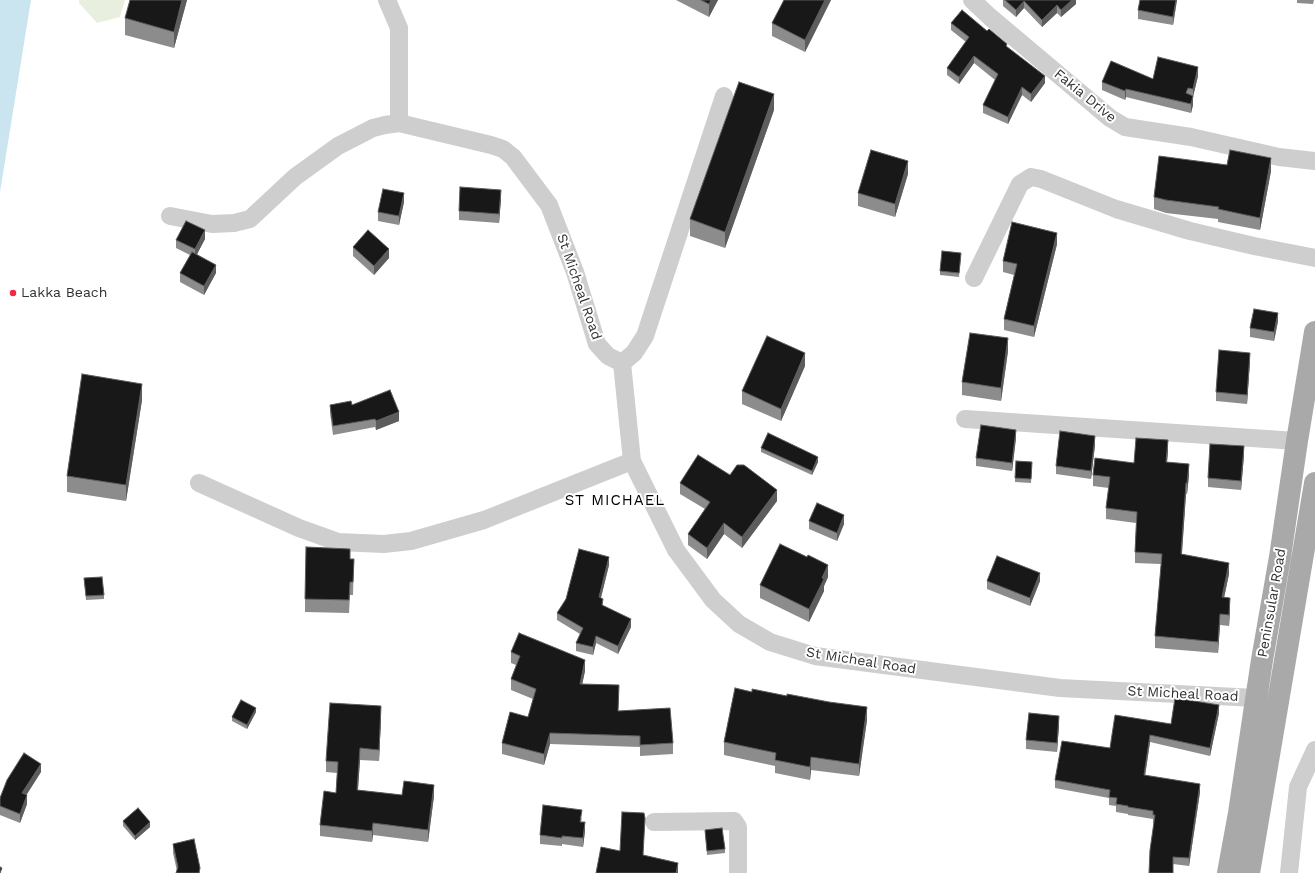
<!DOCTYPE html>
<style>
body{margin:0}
canvas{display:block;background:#fff}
</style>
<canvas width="1315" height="873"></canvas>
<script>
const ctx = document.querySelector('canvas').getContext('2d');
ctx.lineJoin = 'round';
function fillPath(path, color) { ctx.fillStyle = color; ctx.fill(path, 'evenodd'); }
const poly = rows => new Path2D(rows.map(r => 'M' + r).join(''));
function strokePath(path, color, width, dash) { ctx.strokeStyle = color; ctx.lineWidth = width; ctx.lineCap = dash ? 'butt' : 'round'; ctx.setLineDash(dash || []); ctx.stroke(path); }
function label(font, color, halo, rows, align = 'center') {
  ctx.font = font + ' "Work Sans",sans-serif'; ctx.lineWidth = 4; ctx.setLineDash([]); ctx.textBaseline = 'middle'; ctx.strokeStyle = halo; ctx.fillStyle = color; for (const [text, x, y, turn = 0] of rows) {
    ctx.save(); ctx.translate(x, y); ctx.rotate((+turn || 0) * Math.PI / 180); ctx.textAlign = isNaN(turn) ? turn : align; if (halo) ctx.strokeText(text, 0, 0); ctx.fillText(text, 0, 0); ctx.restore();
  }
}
const green = poly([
 [79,0,125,0,120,17,97,23,79,3]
]);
const water = poly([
 [0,0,31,0,0,192]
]);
const minor = poly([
 [387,0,399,28,399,123],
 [972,0,990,17,1110,118,1125,127,1191,137,1279,157,1315,161],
 [170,216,212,224,234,223,250,219,295,177,338,146,373,128,385,125,399,123,491,145,503,149,513,157,549,205,575,272,597,344,608,356,622,363],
 [974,278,1020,184,1031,177,1041,179,1116,209,1190,231,1254,246,1315,258],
 [622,363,632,461,676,550,713,600,739,624,770,642,815,656,1060,688,1256,698],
 [622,363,634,353,645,336,724,96],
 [965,419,1297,441],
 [199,483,299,528,338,542,384,544,411,541,484,520,632,461],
 [654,822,734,821,738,827,738,873],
 [1289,873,1298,787,1315,750]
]);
const primary = poly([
 [1228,873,1239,813,1262,660,1280,557,1297,441,1315,332],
 [1249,873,1315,483]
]);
const wall = poly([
 [187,0,174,48,125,35,125,18],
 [676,0,718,0,709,17],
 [784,0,831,0,805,52,772,36,772,23],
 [1003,0,1076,0,1076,4,1061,17,1057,13,1042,27,1024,8,1016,17,1003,6],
 [1177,0,1173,25,1138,19,1138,10],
 [1297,0,1314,0,1313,4,1297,3],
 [951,23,987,31,1007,47,1045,83,1031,102,1022,95,1008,124,983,113,983,105,995,80,974,63,959,84,947,75,947,68,966,42,951,30],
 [1198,76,1193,96,1193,105,1191,113,1126,97,1125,100,1102,90,1102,82],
 [774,110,725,248,690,236,690,219],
 [1271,171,1260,230,1218,222,1218,219,1166,213,1154,209,1154,197],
 [908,174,895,217,858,206,858,193],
 [501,199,499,223,459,220,459,211],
 [404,202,399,225,378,221,378,212],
 [205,239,197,254,216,273,204,295,180,282,180,273,190,255,176,248,176,240],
 [1057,244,1034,337,1004,330,1004,319,1014,275,1003,272,1003,261],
 [353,247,389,258,374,275,353,256],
 [961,257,959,277,940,275,940,271],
 [1278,321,1274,341,1250,337,1250,328],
 [1008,351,1001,401,962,395,962,382],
 [1250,361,1247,404,1216,401,1216,392],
 [805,366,781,421,742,404,742,391],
 [142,400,126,501,67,492,67,476],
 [330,405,352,405,399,421,376,430,375,427,333,435,330,413],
 [1016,438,1012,471,976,466,976,458],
 [1095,445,1091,479,1056,474,1056,466],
 [761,448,818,462,812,475,761,452],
 [1168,451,1167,462,1189,475,1187,494,1186,494,1182,554,1229,574,1224,597,1230,609,1229,626,1220,625,1218,653,1155,648,1155,636,1161,564,1135,563,1135,552,1136,523,1106,519,1106,508,1109,488,1093,486,1093,475,1134,463],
 [1244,455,1241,490,1208,487,1208,478],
 [1032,466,1031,483,1015,482,1015,478],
 [730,475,777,501,742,548,724,534,707,559,688,545,688,534,705,509,680,494,680,483],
 [809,521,844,524,837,541,809,529],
 [350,559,354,559,353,595,350,595,349,613,305,612,305,599],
 [609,565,601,598,603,606,631,627,618,654,596,643,593,655,576,651,576,643,580,634,557,620,557,613],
 [828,577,824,586,824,591,809,622,760,598,760,585],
 [84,578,104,595,104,599,86,600],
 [987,581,1040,581,1030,606,987,589],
 [511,652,585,671,582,684,619,696,618,711,673,743,673,754,640,756,640,747,550,744,544,765,502,754,502,743,528,717,533,699,511,690,511,679,516,665,511,663],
 [256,712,247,729,232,721,232,717],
 [1219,713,1210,756,1150,742,1145,775,1200,792,1189,866,1173,864,1154,823,1153,823,1153,819,1128,815,1128,814,1116,812,1116,806,1109,805,1109,798,1055,788,1055,780,1110,748,1171,724],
 [381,718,379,761,360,760,358,790,402,795,434,796,428,842,373,835,372,842,320,836,320,825,336,793,337,773,326,772,326,761],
 [867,720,859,776,811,770,810,780,775,773,775,766,724,755,724,742],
 [1059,725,1057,752,1026,749,1026,740],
 [41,772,26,795,27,804,20,823,0,815,0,798],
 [582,818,581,822,585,831,583,847,562,844,562,846,540,844,540,835],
 [123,821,150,827,135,840,123,826],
 [705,830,725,849,725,853,707,855],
 [173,844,200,873,177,871,173,853]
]);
const shadedWall = poly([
 [182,0,187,0,174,48,174,32],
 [711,0,718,0,709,17,709,4],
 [825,0,831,0,805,52,805,40],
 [1072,0,1076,0,1076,4,1061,17,1061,10],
 [1176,0,1177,0,1173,25,1173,17],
 [1024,1,1024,8,1016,17,1016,10],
 [1057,5,1057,13,1042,27,1042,20],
 [974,56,974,63,959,84,959,77],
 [1198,67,1198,76,1193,97,1193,89],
 [1045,76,1045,83,1031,102,1031,94],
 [1022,87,1022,95,1008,124,1008,117],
 [1126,89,1126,97,1125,100,1125,91],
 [774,94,774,110,725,248,725,232],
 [1193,96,1193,105,1191,113,1191,104],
 [1271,158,1271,171,1260,230,1260,218],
 [908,161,908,174,895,217,895,204],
 [501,190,501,199,499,223,499,214],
 [404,193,404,202,399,225,399,216],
 [205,230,205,239,195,258,195,249],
 [1057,233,1057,244,1034,337,1034,326],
 [389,249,389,258,374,275,374,266],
 [216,265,216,273,204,295,204,286],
 [1278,313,1278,321,1274,341,1274,332],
 [1008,338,1008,351,1001,401,1001,388],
 [805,353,805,366,781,421,781,409],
 [1250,353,1250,361,1247,404,1247,395],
 [142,384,142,400,126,501,126,485],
 [399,412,399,421,376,430,376,421],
 [1016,430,1016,438,1012,471,1012,463],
 [1095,436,1095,445,1091,479,1091,471],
 [1168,440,1168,451,1166,473,1166,462],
 [1244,446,1244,455,1241,490,1241,481],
 [818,457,818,462,812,475,812,471],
 [1189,464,1189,475,1187,494,1187,483],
 [1186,483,1186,494,1181,565,1181,554],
 [777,490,777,501,742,548,742,537],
 [844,515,844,524,837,541,837,533],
 [724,523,724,534,707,559,707,548],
 [609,557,609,565,599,605,599,597],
 [1229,563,1229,574,1222,608,1222,597],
 [828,565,828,577,824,586,824,591,809,622,809,609,822,578],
 [1040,573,1040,581,1030,606,1030,598],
 [1230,598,1230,609,1229,626,1229,615],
 [1220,614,1220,625,1218,653,1218,642],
 [631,619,631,627,618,654,618,646],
 [596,636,596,643,593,655,593,647],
 [585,660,585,671,580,695,580,684],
 [1219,705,1219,713,1210,756,1210,748],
 [381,706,381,718,379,761,379,750],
 [867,707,867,720,859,776,859,764],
 [256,708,256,712,247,729,247,725],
 [1059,716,1059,725,1057,752,1057,743],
 [550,733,550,744,544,765,544,754],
 [1150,735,1150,742,1144,783,1144,775],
 [360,748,360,760,357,802,357,790],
 [811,757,811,770,810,780,810,767],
 [41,764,41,772,22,802,22,793],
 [1200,784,1200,792,1189,866,1189,858],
 [434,785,434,796,428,842,428,830],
 [27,795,27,804,20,823,20,814],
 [150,822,150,827,135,840,135,836],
 [585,822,585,831,583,847,583,838],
 [373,823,373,835,372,842,372,831],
 [678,863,678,873,676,873]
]);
const building = poly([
 [130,0,182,0,174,32,125,18,130,0],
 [701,0,711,0,709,4,701,0],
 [784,0,825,0,805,40,772,23,784,0],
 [1005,0,1072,0,1061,10,1057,5,1042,20,1024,1,1016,10,1005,0],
 [1140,0,1176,0,1173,17,1138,10,1140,0],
 [962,10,987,31,989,29,1007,44,1006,46,1045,76,1031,94,1022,87,1008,117,983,105,998,74,974,56,959,77,947,68,969,37,951,23,962,10],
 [1158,57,1198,67,1193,89,1188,88,1186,93,1193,96,1191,104,1126,89,1125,91,1102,82,1111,61,1153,79,1158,57],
 [739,82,774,94,725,232,690,219,739,82],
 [871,150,908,161,895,204,858,193,871,150],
 [1230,150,1271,158,1260,218,1218,209,1219,207,1166,200,1154,197,1159,156,1227,165,1230,150],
 [460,187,501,190,499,214,459,211,460,187],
 [383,189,404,193,399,216,378,212,383,189],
 [186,221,205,230,195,249,176,240,186,221],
 [1012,222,1057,233,1034,326,1004,319,1017,264,1003,261,1012,222],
 [368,230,389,249,374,266,353,247,368,230],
 [942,251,961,253,959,273,940,271,942,251],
 [192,252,216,265,204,286,180,273,192,252],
 [1254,309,1278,313,1274,332,1250,328,1254,309],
 [970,333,1008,338,1001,388,962,382,970,333],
 [767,336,805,353,781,409,742,391,767,336],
 [1219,350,1250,353,1247,395,1216,392,1219,350],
 [82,374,142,384,126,485,67,476,82,374],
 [390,390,399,412,376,421,375,419,333,426,330,405,351,401,352,405,390,390],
 [981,425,1016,430,1012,463,976,458,981,425],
 [1060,431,1095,436,1091,471,1056,466,1060,431],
 [768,433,818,457,812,471,761,448,768,433],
 [1136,438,1168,440,1166,462,1189,464,1187,483,1186,483,1181,554,1229,563,1222,597,1230,598,1229,615,1220,614,1218,642,1155,636,1162,554,1135,552,1137,512,1106,508,1110,477,1093,475,1095,458,1134,463,1136,438],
 [1210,444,1244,446,1241,481,1208,478,1210,444],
 [698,455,730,475,737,465,744,465,777,490,742,537,724,523,707,548,688,534,710,502,680,483,698,455],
 [1016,461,1032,462,1031,479,1015,478,1016,461],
 [817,503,844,515,837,533,809,521,817,503],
 [780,544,807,557,808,555,828,565,822,578,824,579,809,609,760,585,780,544],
 [306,547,350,549,350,559,354,559,353,582,350,582,349,600,305,599,306,547],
 [579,549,609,557,599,597,603,599,602,605,631,619,618,646,596,636,593,647,576,643,583,628,557,613,566,599,579,549],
 [997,556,1040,573,1030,598,987,581,997,556],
 [102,577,104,595,86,596,84,578,102,577],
 [519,633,585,660,580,684,619,685,618,711,670,708,673,743,640,745,640,736,550,733,544,754,502,743,510,712,528,717,536,689,511,679,520,656,511,652,519,633],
 [735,688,752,692,752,689,787,696,787,694,829,702,867,707,859,764,811,757,810,767,775,760,776,753,724,742,735,688],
 [1175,698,1219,705,1210,748,1150,735,1144,775,1200,784,1189,858,1173,857,1173,873,1149,873,1150,850,1155,815,1153,815,1153,811,1128,807,1128,806,1116,804,1117,798,1109,797,1110,790,1055,780,1062,741,1110,748,1115,715,1171,724,1175,698],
 [241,700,256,708,247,725,232,717,241,700],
 [330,703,381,706,379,750,360,748,357,790,402,795,404,781,434,785,428,830,373,823,372,831,320,825,324,791,336,793,338,762,326,761,330,703],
 [1029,713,1059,716,1057,743,1026,740,1029,713],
 [24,753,41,764,22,793,27,795,20,814,0,806,0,798,7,780,24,753],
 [543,805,582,810,580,822,585,822,583,838,562,836,562,838,540,835,543,805],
 [138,808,150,822,135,836,123,821,138,808],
 [622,812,644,813,645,818,643,855,678,863,676,873,596,873,601,847,620,851,622,812],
 [722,828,725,849,707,851,705,830,722,828],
 [194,839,200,868,199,873,176,873,178,867,173,844,194,839],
 [0,867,2,868,0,873,0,867]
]);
const markers = [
 [13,293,4,"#f4274a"]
];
const streetNames = [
 ["Fakia Drive",1085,96,39],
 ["St Micheal Road",579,287,71],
 ["Peninsular Road",1272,603,-80],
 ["St Micheal Road",861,661,9],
 ["St Micheal Road",1183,694,3]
];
const poiNames = [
 ["Lakka Beach",21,293]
];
const neighbourhoodNames = [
 ["ST MICHAEL",615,501]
];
fillPath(green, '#e9efdf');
fillPath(water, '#cae5f0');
strokePath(minor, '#cecece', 18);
strokePath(primary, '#a9a9a9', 22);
fillPath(wall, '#8c8c8c');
fillPath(shadedWall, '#5d5d5d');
fillPath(building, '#181818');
strokePath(building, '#5d5d5d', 1);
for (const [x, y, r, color] of markers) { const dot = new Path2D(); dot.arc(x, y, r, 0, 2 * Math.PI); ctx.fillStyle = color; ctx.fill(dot); strokePath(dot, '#fff', 1.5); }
label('14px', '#313131', '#fff', streetNames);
label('14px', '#313131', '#fff', poiNames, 'left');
ctx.letterSpacing = '1px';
label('15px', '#000', '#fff', neighbourhoodNames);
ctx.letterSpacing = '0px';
</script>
